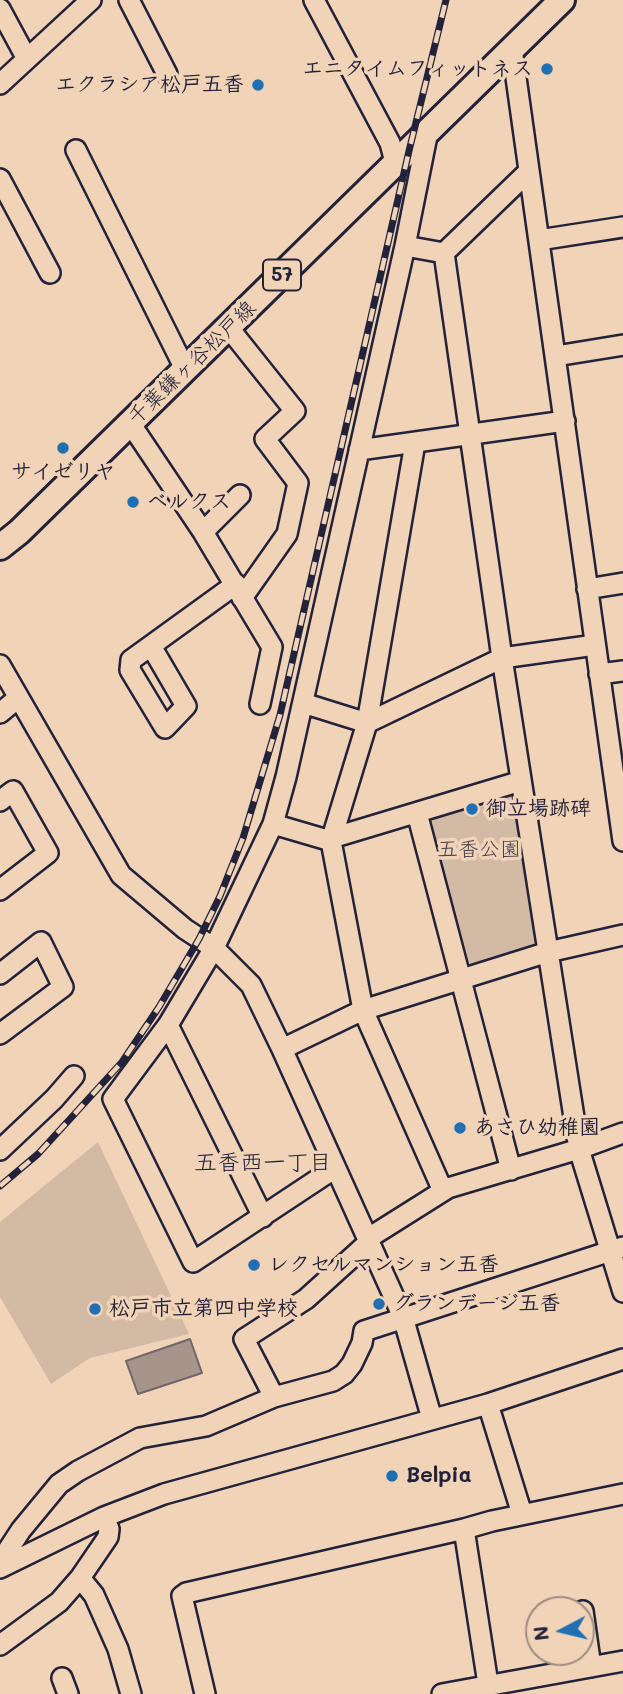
<!DOCTYPE html>
<meta charset="utf-8">
<style>
body{margin:0}
#map{position:relative;width:623px;height:1694px;overflow:hidden;background:#f1d3b7;font-family:Mali,sans-serif}
canvas{display:block}
.north{position:absolute;left:525px;top:1596px;width:70px;height:70px;box-sizing:border-box;background:#f1d3b7;border:2px solid #9e8c85;border-radius:50%;rotate:263deg;font-size:19px;font-weight:700;line-height:28px;text-align:center;color:#22223b}
.north::after{content:'';display:block;margin:auto;width:24px;height:32px;background:#1f6fb2;clip-path:polygon(50% 0,100% 100%,50% 72%,0 100%)}
</style>
<div id="map">
<canvas width="623" height="1694"></canvas>
<div class="north">N</div>
</div>
<script>
const ctx = document.querySelector('canvas').getContext('2d');
ctx.lineJoin = 'round';
function fillPath(path, color) { ctx.fillStyle = color; ctx.fill(path, 'evenodd'); }
const poly = rows => new Path2D(rows.map(r => 'M' + r).join(''));
function strokePath(path, color, width, dash) { ctx.strokeStyle = color; ctx.lineWidth = width; ctx.lineCap = dash ? 'butt' : 'round'; ctx.setLineDash(dash || []); ctx.stroke(path); }
function label(font, color, halo, rows, align = 'center') {
  ctx.font = font + ' Mali,"Klee One",sans-serif'; ctx.lineWidth = 7; ctx.setLineDash([]); ctx.textBaseline = 'middle'; ctx.strokeStyle = halo; ctx.fillStyle = color; for (const [text, x, y, turn = 0] of rows) {
    ctx.save(); ctx.translate(x, y); ctx.rotate((+turn || 0) * Math.PI / 180); ctx.textAlign = isNaN(turn) ? turn : align; if (halo) ctx.strokeText(text, 0, 0); ctx.fillText(text, 0, 0); ctx.restore();
  }
}
const green = poly([
 [511,792,517,796,540,943,535,951,468,971,424,817],
 [98,1142,189,1334,90,1358,51,1384,0,1297,0,1222]
]);
const water = poly([
 [190,1339,202,1373,138,1394,126,1361,190,1339]
]);
const minor = poly([
 [129,0,167,74],
 [314,0,390,143,395,162],
 [0,9,27,59],
 [512,49,623,841],
 [0,84,91,0],
 [428,131,405,246,286,777,273,824,214,948,251,985,282,1049,403,1317,432,1419],
 [76,150,185,369],
 [0,179,50,273],
 [539,240,623,227],
 [405,246,444,253,502,658,579,1149,623,1292],
 [444,253,529,171],
 [228,327,295,411,265,439,298,483,287,534,242,598],
 [556,356,623,345],
 [130,423,203,532,272,647,260,704],
 [415,443,367,723,331,841,363,1010,443,1191],
 [359,450,565,421],
 [203,532,240,495],
 [587,589,623,583],
 [151,646,186,706,165,728,130,670,131,660,236,584],
 [0,665,121,875,185,929,214,948,168,1025,113,1099,193,1262,335,1168],
 [599,674,623,671],
 [303,703,367,723,502,658,595,645],
 [0,713,18,698],
 [0,801,13,791,48,853,0,890],
 [417,813,511,1170],
 [273,824,331,841],
 [332,838,521,781],
 [0,974,41,942,63,987,0,1034],
 [168,1025,263,1217],
 [282,1049,363,1010,548,952,623,935],
 [0,1150,54,1099,74,1076],
 [367,1239,448,1188,579,1149,623,1133],
 [274,1397,244,1339,306,1299,369,1242],
 [488,1404,522,1514],
 [464,1529,488,1684],
 [0,1562,21,1530,59,1484,78,1471,140,1438,206,1426,274,1397,333,1381,344,1374,352,1364,362,1343,364,1331,623,1247],
 [0,1568,104,1517,164,1494,488,1404,623,1359],
 [80,1578,94,1595,118,1649,131,1694],
 [583,1611,591,1667],
 [0,1645,59,1602,80,1578,108,1537,109,1529,104,1517],
 [62,1678,68,1694],
 [205,1694,182,1596,186,1593,464,1529,492,1521,623,1494],
 [442,1694,623,1661]
]);
const major = poly([
 [0,547,19,532,562,0]
]);
const rail = poly([
 [0,1186,38,1154,122,1062,159,1007,199,939,220,896,243,838,280,715,409,151,446,0]
]);
const markers = [
 [547,69,7,"#1f6fb2"],
 [258,85,7,"#1f6fb2"],
 [63,448,7,"#1f6fb2"],
 [133,502,7,"#1f6fb2"],
 [472,809,7,"#1f6fb2"],
 [460,1128,7,"#1f6fb2"],
 [254,1265,7,"#1f6fb2"],
 [379,1304,7,"#1f6fb2"],
 [95,1309,7,"#1f6fb2"],
 [392,1476,7,"#1f6fb2"]
];
const shields = [
 [282,275,38]
];
const shieldNames = [
 ["57",282,275]
];
const poiNames = [
 ["エニタイムフィットネス",533,69,"right"],
 ["エクラシア松戸五香",244,85,"right"],
 ["サイゼリヤ",63,472,"center"],
 ["ベルクス",147,502],
 ["御立場跡碑",486,809],
 ["あさひ幼稚園",474,1128],
 ["レクセルマンション五香",268,1265],
 ["グランデージ五香",393,1304],
 ["松戸市立第四中学校",109,1309],
 ["Belpia",406,1476]
];
const streetNames = [
 ["千葉鎌ヶ谷松戸線",192,363,-44]
];
const parkNames = [
 ["五香公園",479,850]
];
const neighbourhoodNames = [
 ["五香西一丁目",263,1163]
];
fillPath(green, '#d3baa5');
fillPath(water, '#a7948b');
strokePath(water, '#72666b', 2);
strokePath(minor, '#22223b', 24);
strokePath(major, '#22223b', 30);
strokePath(minor, '#f1d3b7', 19);
strokePath(major, '#f1d3b7', 24);
strokePath(rail, '#22223b', 7);
strokePath(rail, '#f1d3b7', 4.5, [13]);
for (const [x, y, r, color] of markers) { const dot = new Path2D(); dot.arc(x, y, r, 0, 2 * Math.PI); ctx.fillStyle = color; ctx.fill(dot); strokePath(dot, '#f1d3b7', 2.5); }
for (const [x, y, w] of shields) { const box = new Path2D(); box.roundRect(x - w / 2, y - 15.5, w, 31, 5); ctx.fillStyle = '#f1d3b7'; ctx.fill(box); strokePath(box, '#22223b', 2); }
label('bold 19px', '#22223b', null, shieldNames);
label('bold 21px', '#22223b', '#f1d3b7', poiNames, 'left');
label('21px', '#22223b', '#f1d3b7', streetNames);
label('21px', '#454050', '#f1d3b7', parkNames);
label('23px', '#22223b', '#f1d3b7', neighbourhoodNames);
</script>
